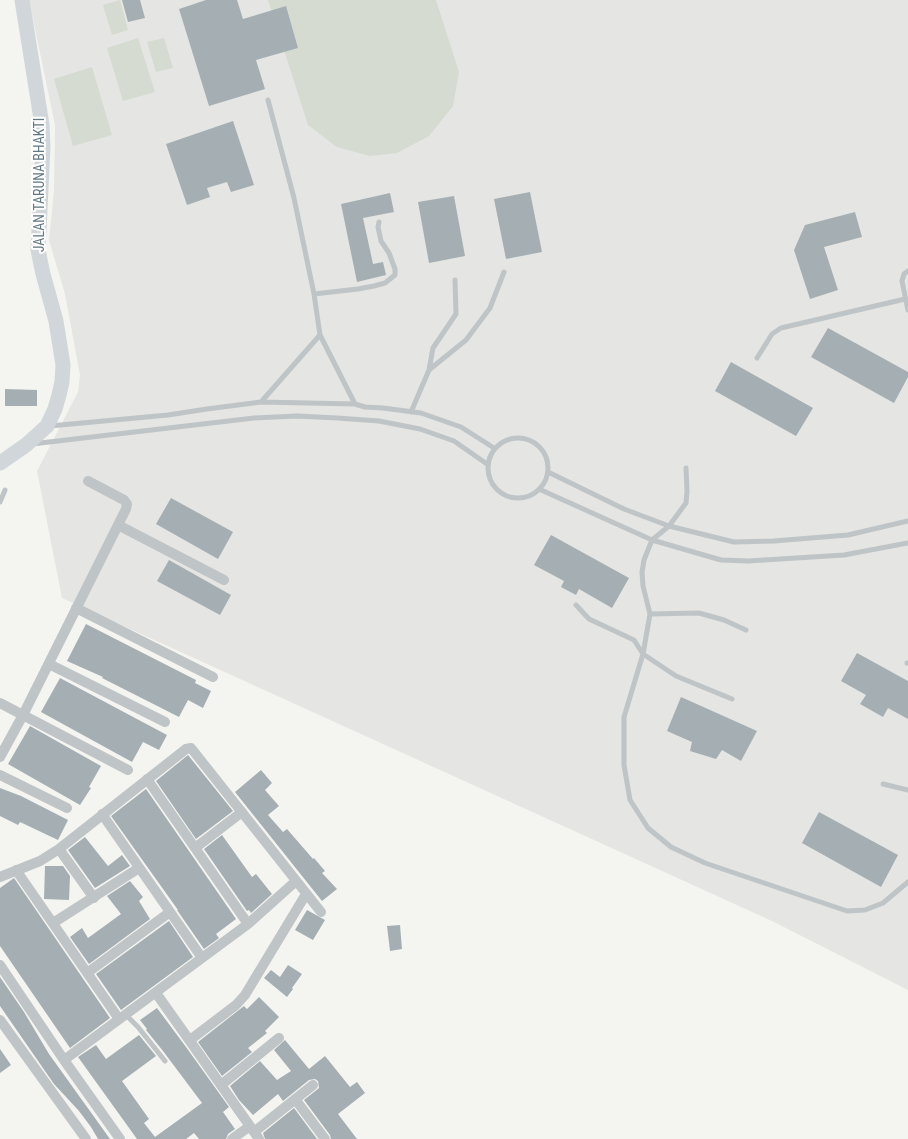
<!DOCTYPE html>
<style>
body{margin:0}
canvas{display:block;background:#f4f4f0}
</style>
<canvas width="908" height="1139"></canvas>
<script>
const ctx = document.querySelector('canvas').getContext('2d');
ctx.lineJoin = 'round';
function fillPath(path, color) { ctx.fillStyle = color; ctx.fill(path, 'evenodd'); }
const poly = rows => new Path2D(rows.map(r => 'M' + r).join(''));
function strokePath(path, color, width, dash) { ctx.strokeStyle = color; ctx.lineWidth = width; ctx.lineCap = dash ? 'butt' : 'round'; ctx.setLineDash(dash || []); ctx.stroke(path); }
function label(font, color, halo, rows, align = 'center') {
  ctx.font = font + ' "Roboto Condensed",sans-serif'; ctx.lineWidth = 4; ctx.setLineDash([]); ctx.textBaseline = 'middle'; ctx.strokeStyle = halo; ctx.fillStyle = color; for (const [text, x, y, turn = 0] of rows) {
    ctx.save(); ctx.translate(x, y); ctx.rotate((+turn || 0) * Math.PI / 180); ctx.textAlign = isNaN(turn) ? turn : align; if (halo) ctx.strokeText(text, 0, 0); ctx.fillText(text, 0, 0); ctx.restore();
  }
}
const built = poly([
 [29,0,908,0,908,990,772,921,62,598,37,471,78,392,80,375,65,294,49,240,54,190,55,125]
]);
const green = poly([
 [120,0,128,30,112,35,103,5],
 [268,0,436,0,459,72,453,106,429,136,397,153,370,156,337,147,308,125],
 [138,38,155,92,123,101,107,48],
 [164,38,173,68,156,72,147,42],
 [92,67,112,135,73,146,54,79]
]);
const building = poly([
 [122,0,140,0,145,18,128,22],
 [206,0,237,0,243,19,286,6,298,48,256,60,265,89,209,106,179,9],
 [233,121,254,185,231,192,227,182,207,188,210,197,187,205,166,144],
 [530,192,542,252,506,259,494,199],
 [390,193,394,212,363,218,373,264,383,262,386,275,357,282,341,204],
 [454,196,465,256,429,263,418,202],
 [855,212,862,237,824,247,838,290,810,299,794,250,805,225],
 [828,328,908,372,908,377,894,403,811,357],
 [731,362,813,408,796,436,715,391],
 [5,389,37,390,37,406,5,406],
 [171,498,233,532,218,559,156,524],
 [551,535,629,578,612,608,579,589,576,595,561,587,564,581,534,565],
 [169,560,231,595,220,615,157,581],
 [86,624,196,680,195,683,211,691,203,708,188,700,179,717,102,678,103,677,67,661],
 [857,653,908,681,908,719,888,708,883,717,860,704,866,695,841,681],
 [60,678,167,735,159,750,143,742,132,762,41,712],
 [681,697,757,731,741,761,722,750,716,759,690,751,692,742,667,731],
 [30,726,101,766,89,787,91,788,80,805,8,764],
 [188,755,233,811,196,839,156,781],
 [261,770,272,783,265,790,279,806,268,815,283,832,287,829,313,859,314,858,325,871,322,873,337,889,322,901,235,792],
 [0,788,21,796,68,820,58,840,20,822,18,825,0,816],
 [146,789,236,919,216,934,219,938,204,949,177,910,178,910,111,816],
 [819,812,898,855,881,887,802,843],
 [222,835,252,877,256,874,272,894,251,913,249,910,247,911,204,849],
 [85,837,108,866,122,855,130,866,95,888,68,850],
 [45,866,63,866,70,876,69,900,44,899],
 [14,878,110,1018,70,1048,0,946,0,888],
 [130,881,143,897,139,901,150,919,89,964,70,937,82,928,88,938,121,914,107,896],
 [307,910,325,920,313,940,295,930],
 [169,921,193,957,121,1010,96,974],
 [400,925,402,949,390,951,387,926],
 [288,965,302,974,292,988,293,989,287,997,264,978,271,970,280,977],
 [0,977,24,1012,49,1054,110,1139,98,1139,91,1127,79,1111,54,1084,0,1006],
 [259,997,279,1017,265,1031,267,1033,248,1048,252,1052,222,1076,198,1042,244,1006,247,1009],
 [157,1008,186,1047,229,1107,223,1112,235,1129,228,1134,226,1139,199,1139,194,1133,186,1139,137,1139,78,1057,96,1045,106,1059,139,1035,156,1056,122,1081,149,1119,144,1123,155,1137,202,1103,163,1051,146,1030,147,1029,140,1020],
 [285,1040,309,1069,325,1056,350,1087,357,1082,365,1093,338,1114,357,1139,331,1139,330,1135,304,1100,319,1088,318,1081,315,1079,309,1080,283,1101,278,1094,253,1115,239,1100,230,1086,260,1061,277,1080,291,1071,274,1050],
 [0,1049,11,1065,0,1073],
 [294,1108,317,1139,265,1139,263,1133]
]);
const lane = poly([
 [268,100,294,198,314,294,320,335,355,404],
 [908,271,904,274,902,281,908,310],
 [314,294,358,289,374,286,385,283,395,275,395,269,389,253,381,241,378,227,379,222],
 [757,358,772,334,781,328,905,299],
 [429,370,466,340,490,308,504,272],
 [261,402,320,335],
 [411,412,429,370,433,348,456,314,455,280],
 [50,426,168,415,207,409,261,402,355,404,365,407,383,408,421,413,461,427,494,448],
 '488 468a30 30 0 1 1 60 0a30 30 0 1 1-60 0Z',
 [32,444,254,418,297,416,337,418,379,421,420,429,454,441,487,464],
 [686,468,687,491,686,503,669,526,652,540,644,560,642,572,643,586,650,614,643,654,624,717,624,765,630,800,648,828,671,847,705,863,847,911,865,910,883,903,908,882],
 [548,472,624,509,669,526,734,542,774,541,848,535,908,521],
 [539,489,652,540,721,560,748,561,844,555,908,543],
 [0,502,5,490],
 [576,605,589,619,634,640,643,654,676,676,732,699],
 [650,614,699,613,724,620,746,630],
 [907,663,908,663],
 [883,784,908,790],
 [126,1015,138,1027,165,1061]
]);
const street = poly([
 [118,525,224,580],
 [76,608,213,677],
 [49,664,165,722],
 [0,703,128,770],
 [0,757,23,715,126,509,127,504,124,500,88,481],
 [0,775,67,808],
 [147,779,248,924],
 [102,814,202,958],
 [195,848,242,812],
 [59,849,94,898],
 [16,870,119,1019],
 [0,877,40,861,59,849,186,749,191,748,321,912],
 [53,923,139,868],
 [0,965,64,1060,120,1139],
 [87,973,170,912],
 [156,993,259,1139],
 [0,1020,86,1139],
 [190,1040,236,1005,245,995,306,894],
 [64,1060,248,924,296,881],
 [221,1085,279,1038],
 [295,1099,325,1139],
 [254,1132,313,1085],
 [232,1139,250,1126]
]);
const secondary = poly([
 [0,463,26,445,47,426,55,409,59,395,62,382,63,365,56,321,43,274,38,250,43,147,42,125,22,0]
]);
const streetNames = [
 ["JALAN TARUNA BHAKTI",40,185,-90]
];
fillPath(built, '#e5e5e3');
fillPath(green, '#d6dbd1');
fillPath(building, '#a5afb3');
strokePath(lane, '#bfc4c6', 5);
strokePath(street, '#bfc4c6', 10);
strokePath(secondary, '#d0d6da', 15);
label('14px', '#627882', '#fff', streetNames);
</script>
